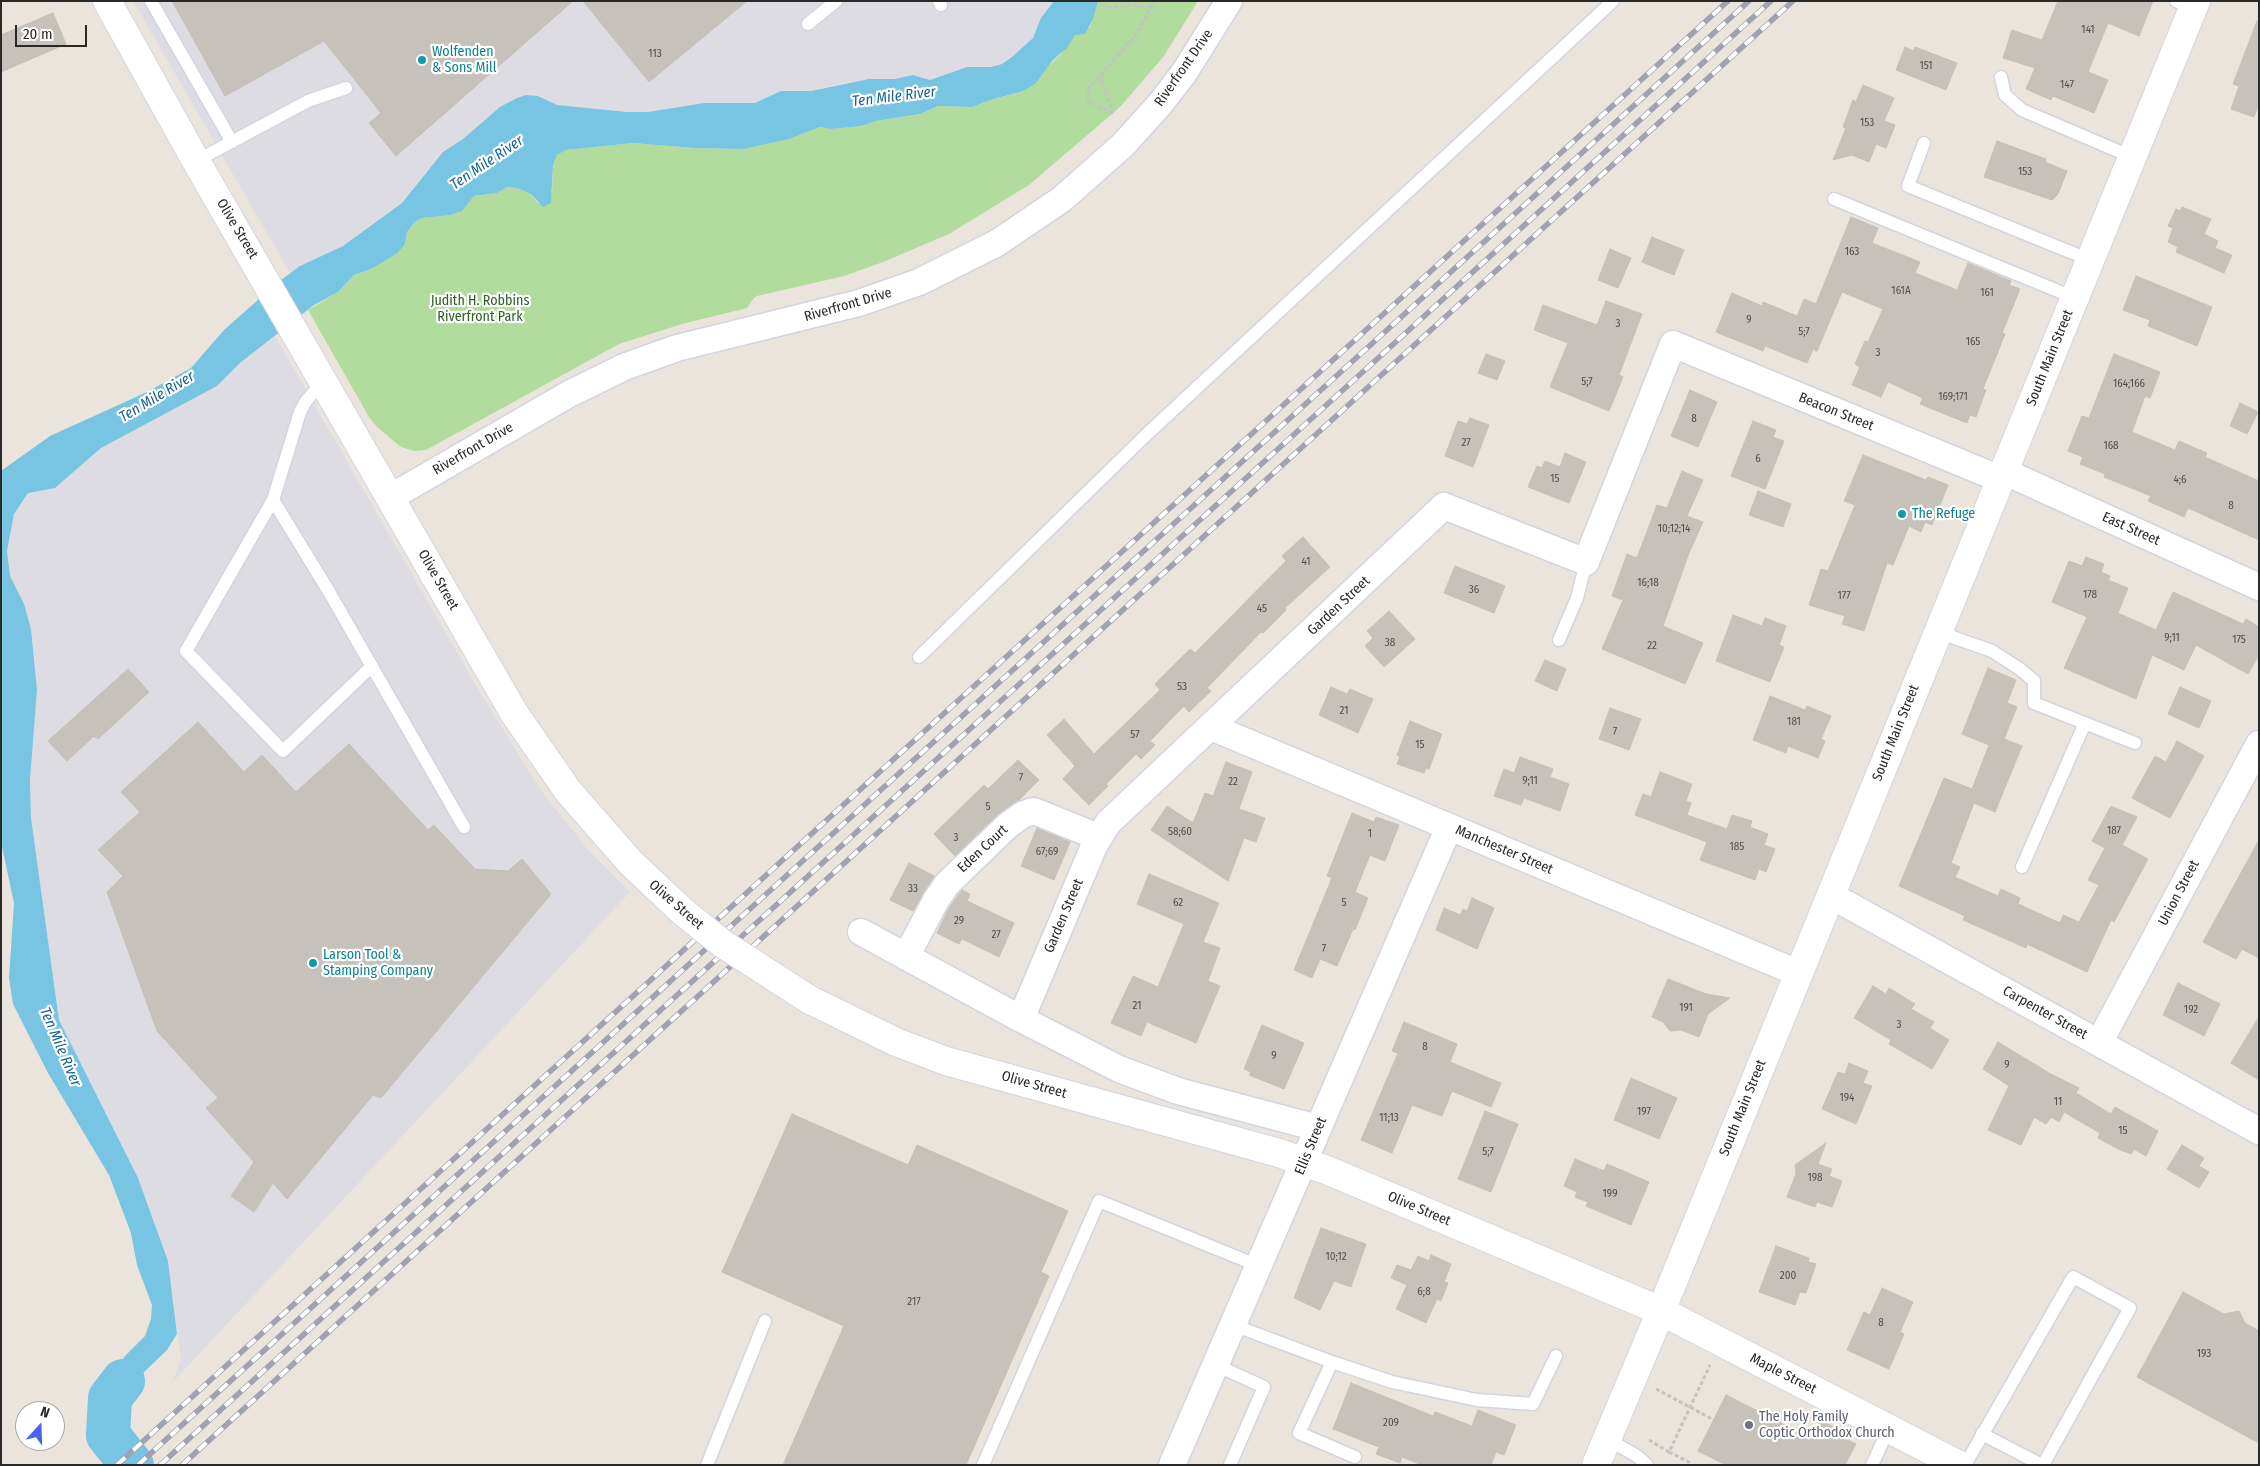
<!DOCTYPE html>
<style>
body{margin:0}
#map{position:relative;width:2260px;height:1466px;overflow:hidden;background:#eae4dc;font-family:"Fira Sans Condensed",sans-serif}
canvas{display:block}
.frame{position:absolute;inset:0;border:2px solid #292929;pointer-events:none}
.north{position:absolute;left:15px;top:1401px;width:50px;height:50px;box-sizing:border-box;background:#fff;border:1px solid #a9a9a9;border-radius:50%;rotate:20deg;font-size:14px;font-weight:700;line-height:20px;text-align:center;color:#292929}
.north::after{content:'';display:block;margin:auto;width:18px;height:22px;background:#4b65e9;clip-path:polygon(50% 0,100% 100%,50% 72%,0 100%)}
.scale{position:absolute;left:15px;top:25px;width:72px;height:22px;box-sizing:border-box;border:2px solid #292929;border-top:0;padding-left:6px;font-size:15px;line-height:18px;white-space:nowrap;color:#292929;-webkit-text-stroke:4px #fff;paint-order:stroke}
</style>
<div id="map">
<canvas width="2260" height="1466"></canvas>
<div class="frame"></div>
<div class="north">N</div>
<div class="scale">20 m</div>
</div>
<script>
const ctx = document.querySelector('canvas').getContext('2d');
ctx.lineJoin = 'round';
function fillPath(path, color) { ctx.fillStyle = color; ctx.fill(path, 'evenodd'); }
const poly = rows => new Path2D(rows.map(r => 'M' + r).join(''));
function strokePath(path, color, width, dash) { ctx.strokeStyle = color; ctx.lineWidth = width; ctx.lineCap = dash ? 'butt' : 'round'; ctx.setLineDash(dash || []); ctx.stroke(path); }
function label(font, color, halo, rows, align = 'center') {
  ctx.font = font + ' "Fira Sans Condensed",sans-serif'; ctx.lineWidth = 4.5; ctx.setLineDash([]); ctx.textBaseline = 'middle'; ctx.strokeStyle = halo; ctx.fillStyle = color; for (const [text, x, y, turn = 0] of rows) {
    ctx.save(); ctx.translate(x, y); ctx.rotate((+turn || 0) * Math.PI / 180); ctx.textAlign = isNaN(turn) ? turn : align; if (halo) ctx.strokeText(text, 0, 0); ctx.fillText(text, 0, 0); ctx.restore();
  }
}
const industrial = poly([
 [133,1,1054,1,1041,18,1033,38,1012,57,1002,64,991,67,967,67,930,80,913,75,895,79,843,83,811,91,781,91,755,103,704,103,648,112,627,112,556,105,538,96,487,118,463,139,443,152,402,203,343,246,290,273],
 [275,336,478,689,540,789,589,851,630,892,172,1383,181,1359,168,1261,138,1178,59,1020,31,818,30,780,37,690,31,629,24,604,10,576,7,551,14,514,28,492,55,488,101,448,217,386,240,363]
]);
const green = poly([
 [1098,1,1198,1,1164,56,1120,107,1029,185,949,234,883,262,844,276,757,296,754,298,747,308,682,324,619,344,426,450,414,451,401,447,377,427,369,417,308,310,338,292,354,275,373,268,398,253,405,244,407,232,415,222,422,218,451,215,462,211,474,196,497,193,507,187,517,188,531,194,538,203,552,194,553,165,557,155,566,150,633,143,694,148,744,149,789,139,820,127,831,129,861,126,876,121,920,114,938,106,972,107,993,99,1022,92,1061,54,1075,35,1090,27]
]);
const water = poly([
 [1054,1,1098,1,1093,19,1085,34,1075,35,1067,48,1053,60,1035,84,1021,92,993,99,972,107,938,106,920,114,876,121,861,126,831,129,820,127,789,139,744,149,694,148,633,143,566,150,557,155,553,165,551,203,543,207,531,194,517,188,507,187,497,193,474,196,462,211,451,215,422,218,415,222,407,232,405,244,398,253,373,268,354,275,338,292,314,305,240,363,217,386,101,448,55,488,28,493,14,514,7,551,10,576,24,604,31,629,37,690,30,780,31,818,59,1020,138,1178,168,1261,177,1334,167,1350,115,1400,112,1414,127,1422,103,1443,95,1427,93,1402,97,1389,114,1374,125,1356,145,1336,151,1319,152,1305,137,1265,131,1233,109,1175,48,1073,13,1004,9,978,14,903,1,842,1,471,50,436,147,392,191,368,224,330,277,283,300,266,343,246,402,203,443,152,463,139,500,107,517,98,526,95,538,96,557,105,627,112,648,112,704,103,755,103,781,91,811,91,869,79,895,79,913,75,930,80,967,67,991,67,1002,64,1012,57,1033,38,1041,18]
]);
const river = poly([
 [123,1381,110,1398,108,1435,132,1465]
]);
const building = poly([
 [172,1,573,1,396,156,369,123,381,113,324,41,225,96,172,1],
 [583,1,747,1,649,82,583,1],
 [2058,1,2153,1,2139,36,2108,23,2088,72,2108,80,2094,113,2053,96,2051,100,2026,89,2035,68,2003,58,2012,30,2042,40,2058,1],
 [53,13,66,44,1,72,1,35,53,13],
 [2257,21,2259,21,2259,104,2254,117,2231,109,2239,86,2233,84,2257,21],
 [1905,47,1914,51,1915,47,1957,63,1946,90,1896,70,1905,47],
 [1863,85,1894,98,1884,121,1895,125,1886,148,1876,144,1869,162,1852,155,1833,160,1846,128,1843,127,1853,100,1856,102,1863,85],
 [1997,141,2046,159,2045,162,2067,171,2058,194,2052,200,1984,177,1997,141],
 [2182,207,2211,219,2204,234,2218,241,2215,248,2232,255,2224,273,2176,252,2178,247,2168,242,2173,228,2168,226,2176,209,2180,211,2182,207],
 [1851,217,1878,228,1872,243,1920,262,1915,273,1957,290,1968,263,2011,281,2009,285,2020,289,2002,333,2005,334,1983,389,1986,390,1976,417,1970,415,1967,423,1920,404,1923,398,1888,382,1881,397,1852,385,1860,367,1855,364,1865,341,1868,342,1883,309,1842,292,1817,351,1813,349,1807,363,1765,346,1763,351,1716,332,1732,293,1762,306,1763,302,1797,316,1804,299,1816,304,1851,217],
 [1652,237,1684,250,1674,275,1642,262,1652,237],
 [1610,249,1631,258,1618,288,1598,280,1610,249],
 [2136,276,2212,307,2197,346,2148,326,2150,320,2123,310,2136,276],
 [1606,301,1642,314,1619,375,1623,377,1609,411,1550,387,1568,343,1534,330,1543,305,1597,325,1606,301],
 [1486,354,1505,361,1497,380,1478,373,1486,354],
 [2114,354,2160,372,2150,398,2145,396,2132,432,2175,450,2179,441,2207,453,2205,457,2259,481,2259,540,2188,508,2184,517,2148,501,2151,496,2104,477,2105,474,2080,464,2083,457,2068,451,2082,416,2089,418,2114,354],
 [1690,390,1717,402,1698,447,1671,436,1690,390],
 [2240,403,2258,412,2247,434,2230,426,2240,403],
 [1470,418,1489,425,1473,467,1445,456,1458,421,1467,424,1470,418],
 [1753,421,1776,430,1773,437,1784,441,1765,489,1731,476,1753,421],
 [1565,453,1586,462,1569,503,1528,487,1537,466,1542,468,1545,461,1560,467,1565,453],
 [1863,455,1926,480,1928,477,1948,485,1932,525,1925,522,1921,532,1909,526,1893,565,1887,563,1864,631,1842,624,1845,616,1809,605,1821,569,1828,571,1855,505,1844,501,1863,455],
 [1682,471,1703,480,1687,516,1703,522,1689,553,1663,626,1703,643,1685,684,1602,649,1623,600,1612,596,1627,554,1637,558,1657,505,1667,508,1682,471],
 [1758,491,1791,504,1783,527,1749,515,1758,491],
 [1303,537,1330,567,1285,608,1286,610,1263,633,1261,632,1207,688,1211,691,1189,712,1184,706,1150,741,1155,745,1141,759,1136,754,1106,784,1108,786,1089,805,1063,779,1075,766,1067,757,1069,753,1066,756,1047,735,1064,719,1094,754,1160,690,1155,684,1190,649,1195,653,1286,561,1282,556,1303,537],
 [2086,557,2104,564,2101,572,2110,576,2108,580,2128,588,2118,613,2156,630,2173,592,2243,624,2246,619,2259,627,2259,655,2248,674,2196,645,2184,670,2152,655,2136,699,2064,668,2087,617,2052,602,2069,561,2082,566,2086,557],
 [1455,566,1505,586,1494,613,1444,593,1455,566],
 [1389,611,1415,639,1384,667,1365,646,1373,638,1367,631,1389,611],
 [1733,615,1762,626,1765,618,1786,626,1779,645,1784,647,1770,682,1716,661,1733,615],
 [1545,660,1566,669,1557,691,1535,681,1545,660],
 [1988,668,2016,680,2007,703,2017,707,2004,739,2022,746,1995,812,1974,803,1951,863,1960,867,1955,877,1998,896,2001,889,2020,898,2018,904,2060,923,2063,915,2079,922,2099,885,2088,880,2105,848,2092,841,2111,806,2137,817,2122,845,2148,859,2114,922,2111,920,2087,972,2027,944,2026,948,1963,920,1965,916,1899,886,1944,778,1972,789,1989,745,1962,734,1988,668],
 [128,669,149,692,98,739,94,736,67,761,48,741,128,669],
 [1331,687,1347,694,1350,689,1373,699,1358,733,1319,715,1331,687],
 [2180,687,2211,701,2199,728,2168,714,2180,687],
 [1770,696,1805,710,1807,706,1831,716,1821,739,1825,741,1818,758,1788,746,1786,753,1753,740,1770,696],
 [1610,708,1641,719,1629,750,1599,739,1610,708],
 [1410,721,1442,734,1429,769,1426,768,1424,773,1397,764,1400,757,1397,755,1410,721],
 [198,722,244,772,262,755,296,792,349,744,428,830,434,825,475,869,508,871,522,859,551,894,381,1098,373,1095,287,1199,273,1183,254,1212,231,1196,254,1162,206,1108,218,1098,157,1031,107,892,123,876,98,850,140,812,121,792,198,722],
 [2177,741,2204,756,2170,818,2132,798,2155,756,2166,762,2177,741],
 [1520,757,1553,769,1550,777,1569,784,1560,811,1524,798,1521,805,1494,796,1504,769,1514,773,1520,757],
 [1018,760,1039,780,1019,800,997,815,955,856,934,834,984,785,988,789,1018,760],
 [1226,762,1252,772,1239,809,1265,818,1256,842,1244,838,1228,881,1151,830,1167,806,1193,823,1205,793,1213,796,1226,762],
 [1660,772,1692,784,1686,801,1691,803,1687,815,1727,829,1732,815,1752,821,1750,827,1768,834,1764,845,1775,849,1766,872,1759,869,1755,880,1700,860,1707,842,1635,815,1643,794,1651,797,1660,772],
 [1352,813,1374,822,1376,817,1399,825,1385,861,1370,855,1355,892,1368,898,1355,930,1353,929,1337,966,1320,959,1312,978,1294,970,1332,878,1327,876,1352,813],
 [1037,828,1070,842,1054,880,1021,866,1037,828],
 [2259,840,2259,958,2242,949,2236,959,2203,942,2259,840],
 [909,863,934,876,913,911,890,900,909,863],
 [1149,874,1219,903,1203,942,1220,948,1208,981,1220,986,1196,1043,1147,1022,1141,1036,1111,1023,1133,976,1158,987,1184,924,1137,904,1149,874],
 [962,890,970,894,967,901,1014,923,999,957,962,939,959,944,937,933,949,908,962,890],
 [1472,898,1494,908,1477,949,1436,930,1444,908,1460,915,1463,909,1467,911,1472,898],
 [1668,979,1706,994,1730,998,1708,1014,1699,1037,1681,1030,1670,1031,1663,1022,1652,1017,1668,979],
 [2178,983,2220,1004,2204,1036,2163,1015,2178,983],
 [1873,986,1886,994,1889,988,1915,1004,1911,1009,1934,1022,1930,1028,1949,1040,1932,1069,1889,1044,1891,1040,1854,1018,1873,986],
 [2259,1017,2259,1080,2231,1063,2259,1017],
 [1404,1022,1457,1044,1450,1062,1501,1083,1491,1107,1452,1091,1442,1116,1412,1105,1392,1153,1361,1140,1398,1053,1392,1051,1404,1022],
 [1262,1025,1304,1043,1284,1089,1249,1075,1251,1072,1244,1069,1262,1025],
 [1998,1042,2049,1073,2079,1088,2076,1093,2111,1114,2115,1107,2158,1131,2146,1156,2134,1149,2131,1154,2124,1151,2124,1152,2098,1138,2100,1133,2064,1112,2059,1122,2051,1117,2046,1124,2034,1117,2021,1145,1988,1130,2009,1086,1983,1069,1998,1042],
 [1849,1063,1868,1071,1863,1083,1872,1086,1856,1124,1822,1109,1838,1072,1845,1074,1849,1063],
 [1631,1078,1677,1098,1659,1139,1614,1120,1631,1078],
 [1485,1111,1518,1124,1491,1192,1458,1179,1485,1111],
 [792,1114,908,1165,917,1145,1068,1211,1041,1272,1049,1276,966,1465,783,1465,844,1326,722,1272,792,1114],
 [1826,1143,1818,1164,1832,1169,1829,1176,1842,1181,1832,1207,1817,1202,1815,1207,1787,1197,1796,1174,1795,1165,1826,1143],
 [2182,1145,2204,1158,2199,1166,2209,1172,2199,1188,2167,1169,2182,1145],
 [1575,1159,1604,1171,1607,1164,1649,1182,1631,1225,1586,1206,1588,1202,1575,1197,1577,1192,1564,1186,1575,1159],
 [1321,1228,1366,1244,1351,1287,1334,1281,1320,1310,1294,1298,1321,1228],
 [1776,1246,1809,1258,1808,1262,1816,1264,1806,1293,1800,1292,1795,1305,1759,1292,1776,1246],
 [1431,1255,1451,1264,1444,1282,1448,1283,1441,1301,1437,1299,1426,1323,1396,1309,1407,1285,1391,1278,1397,1265,1411,1270,1418,1256,1429,1261,1431,1255],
 [1882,1288,1913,1302,1900,1332,1904,1334,1889,1369,1847,1350,1864,1312,1870,1315,1882,1288],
 [2183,1292,2224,1314,2239,1311,2245,1323,2259,1331,2259,1443,2137,1377,2183,1292],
 [1351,1383,1433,1416,1435,1412,1472,1426,1478,1410,1516,1425,1504,1455,1496,1452,1491,1465,1422,1465,1402,1457,1400,1463,1376,1454,1379,1447,1333,1429,1351,1383],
 [1726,1395,1811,1438,1820,1420,1840,1430,1838,1435,1856,1444,1845,1465,1726,1465,1698,1451,1726,1395]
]);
const path = poly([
 [1102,4,1110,8,1130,5,1152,7],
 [1103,73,1102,81,1113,112],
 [1113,113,1088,102,1088,89,1136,35,1155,1],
 [1656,1389,1714,1420],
 [1649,1440,1669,1452,1710,1365],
 [1669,1452,1689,1462,1689,1465]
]);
const lane = poly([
 [151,1,232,142],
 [939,1,941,5],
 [2176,1,2193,8],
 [808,24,836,1],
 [2001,77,2005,95,2022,110,2132,157],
 [1924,143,1908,186,2090,260],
 [196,161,308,101,346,88],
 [1834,199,2075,298],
 [324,381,306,401,300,412,273,500,328,590,464,827],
 [273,500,186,651,283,751,372,666],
 [1938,632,1992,651,2020,669,2034,681,2034,703,2135,743],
 [1559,640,1577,598,1586,562],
 [919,657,1146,435,1613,1],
 [2022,867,2085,723],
 [1233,1325,1332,1362,1299,1433,1355,1457],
 [1332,1362,1392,1382,1477,1400,1533,1404,1556,1356],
 [1216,1365,1264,1387,1230,1465],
 [1982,1434,2042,1465],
 [1607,1439,1637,1456,1647,1465],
 [707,1465,765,1321],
 [983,1465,1099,1201,1259,1266],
 [1872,1465,1889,1428],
 [1965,1465,2073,1277,2130,1308,2043,1465]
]);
const street = poly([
 [2003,471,2259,587],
 [391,497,569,394,624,367,677,348,859,303,919,282,997,243,1062,199,1123,145,1160,104,1184,73,1229,1],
 [1211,727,1798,973],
 [1830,895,2259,1131],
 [861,932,1021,1019,1119,1069,1178,1091,1318,1128],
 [906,957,936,900,947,884,1007,826,1022,815,1033,811,1039,813,1098,837],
 [1021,1019,1094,846,1108,823,1444,506,1586,562,1673,344,2000,479],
 [2099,1043,2259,744],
 [1172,1465,1449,827]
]);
const secondary = poly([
 [107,1,196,161,514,713,568,791,631,863],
 [810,1000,896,1042,946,1061,1279,1153,1329,1171,1661,1311,1959,1465],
 [1596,1465,1661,1311,2196,1]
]);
const rail = poly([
 [117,1465,1728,1],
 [138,1465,1749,1],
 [160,1465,1771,1],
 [182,1465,1793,1]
]);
const secondaryBridge = poly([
 [631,863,682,911,723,944,810,1000]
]);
const markers = [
 [422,60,5,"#0f9aa8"],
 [1902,514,5,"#0f9aa8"],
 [313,963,5,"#0f9aa8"],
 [1749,1425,5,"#6b7280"]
];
const numberNames = [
 ["141",2088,30],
 ["113",655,54],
 ["151",1926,66],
 ["147",2067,85],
 ["153",1867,123],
 ["153",2025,172],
 ["163",1852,252],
 ["161A",1901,291],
 ["161",1987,293],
 ["9",1749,320],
 ["3",1618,324],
 ["5;7",1804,332],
 ["165",1973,342],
 ["3",1878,353],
 ["5;7",1587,382],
 ["164;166",2129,384],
 ["169;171",1953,397],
 ["8",1694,419],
 ["27",1466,443],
 ["168",2111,446],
 ["6",1758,459],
 ["15",1555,479],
 ["4;6",2180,480],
 ["8",2231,506],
 ["10;12;14",1674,529],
 ["41",1306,562],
 ["16;18",1648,583],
 ["36",1474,590],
 ["178",2090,595],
 ["177",1844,596],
 ["45",1262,609],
 ["9;11",2172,638],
 ["175",2239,640],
 ["38",1390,643],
 ["22",1652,646],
 ["53",1182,687],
 ["21",1344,711],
 ["181",1794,722],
 ["7",1615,732],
 ["57",1135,735],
 ["15",1420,745],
 ["7",1021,778],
 ["9;11",1530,781],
 ["22",1233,782],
 ["5",988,807],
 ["187",2114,831],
 ["58;60",1180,832],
 ["1",1370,834],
 ["3",956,838],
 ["185",1737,847],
 ["67;69",1047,852],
 ["33",913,889],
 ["62",1178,903],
 ["5",1344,903],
 ["29",959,921],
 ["27",996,935],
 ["7",1324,949],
 ["21",1137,1006],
 ["191",1686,1008],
 ["192",2191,1010],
 ["3",1899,1025],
 ["8",1425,1047],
 ["9",1274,1056],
 ["9",2007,1065],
 ["194",1847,1098],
 ["11",2058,1102],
 ["197",1644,1112],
 ["11;13",1389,1118],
 ["15",2123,1131],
 ["5;7",1488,1152],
 ["198",1815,1178],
 ["199",1610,1194],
 ["10;12",1336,1257],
 ["200",1788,1276],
 ["6;8",1424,1292],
 ["217",914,1302],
 ["8",1881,1323],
 ["193",2204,1354],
 ["209",1391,1423]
];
const cultureNames = [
 ["Wolfenden",432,52],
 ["& Sons Mill",432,68],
 ["The Refuge",1912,514],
 ["Larson Tool &",323,955],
 ["Stamping Company",323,971]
];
const streetNames = [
 ["Riverfront Drive",1184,68,-55],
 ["Olive Street",237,229,59],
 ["Riverfront Drive",848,305,-16],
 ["South Main Street",2050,358,-68],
 ["Beacon Street",1836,412,22],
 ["Riverfront Drive",473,449,-30],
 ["East Street",2131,529,24],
 ["Olive Street",438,580,60],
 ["Garden Street",1339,606,-43],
 ["South Main Street",1896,733,-68],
 ["Eden Court",983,849,-43],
 ["Manchester Street",1504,850,23],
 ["Union Street",2179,893,-62],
 ["Olive Street",676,905,41],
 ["Garden Street",1064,916,-67],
 ["Carpenter Street",2045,1013,29],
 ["Olive Street",1034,1085,16],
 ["South Main Street",1743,1108,-68],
 ["Ellis Street",1311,1146,-67],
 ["Olive Street",1419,1209,23],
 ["Maple Street",1783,1374,27]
];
const parkNames = [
 ["Judith H. Robbins",480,301],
 ["Riverfront Park",480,317]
];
const worshipNames = [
 ["The Holy Family",1759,1417],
 ["Coptic Orthodox Church",1759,1433]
];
const waterNames = [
 ["Ten Mile River",894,97,-7],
 ["Ten Mile River",487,163,-34],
 ["Ten Mile River",157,397,-31],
 ["Ten Mile River",60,1047,67]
];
fillPath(industrial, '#dedce3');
fillPath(green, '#b1dc9d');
fillPath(water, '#78c4e3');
strokePath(river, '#78c4e3', 44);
fillPath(building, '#c6c2bb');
strokePath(building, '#c5c0b6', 1);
strokePath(lane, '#d2d4e1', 15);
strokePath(street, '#d2d4e1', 29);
strokePath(secondary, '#d2d4e1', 30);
strokePath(path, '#c3c3c3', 3, [4, 2.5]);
strokePath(lane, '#fff', 12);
strokePath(street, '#fff', 26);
strokePath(secondary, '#fff', 28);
strokePath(rail, '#a0a2b2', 5.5);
strokePath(rail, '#fff', 4, [11]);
strokePath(secondaryBridge, '#d2d4e1', 30, []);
strokePath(secondaryBridge, '#fff', 28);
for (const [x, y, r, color] of markers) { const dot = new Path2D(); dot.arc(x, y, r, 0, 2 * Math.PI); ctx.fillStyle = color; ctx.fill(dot); strokePath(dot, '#fff', 2); }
label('11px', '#504f4e', null, numberNames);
label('14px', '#0d838f', '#fff', cultureNames, 'left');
label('14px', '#292929', '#fff', streetNames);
label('14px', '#2c5f20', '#fff', parkNames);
label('14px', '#5b616d', '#fff', worshipNames, 'left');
label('italic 15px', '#19638d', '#fff', waterNames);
</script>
